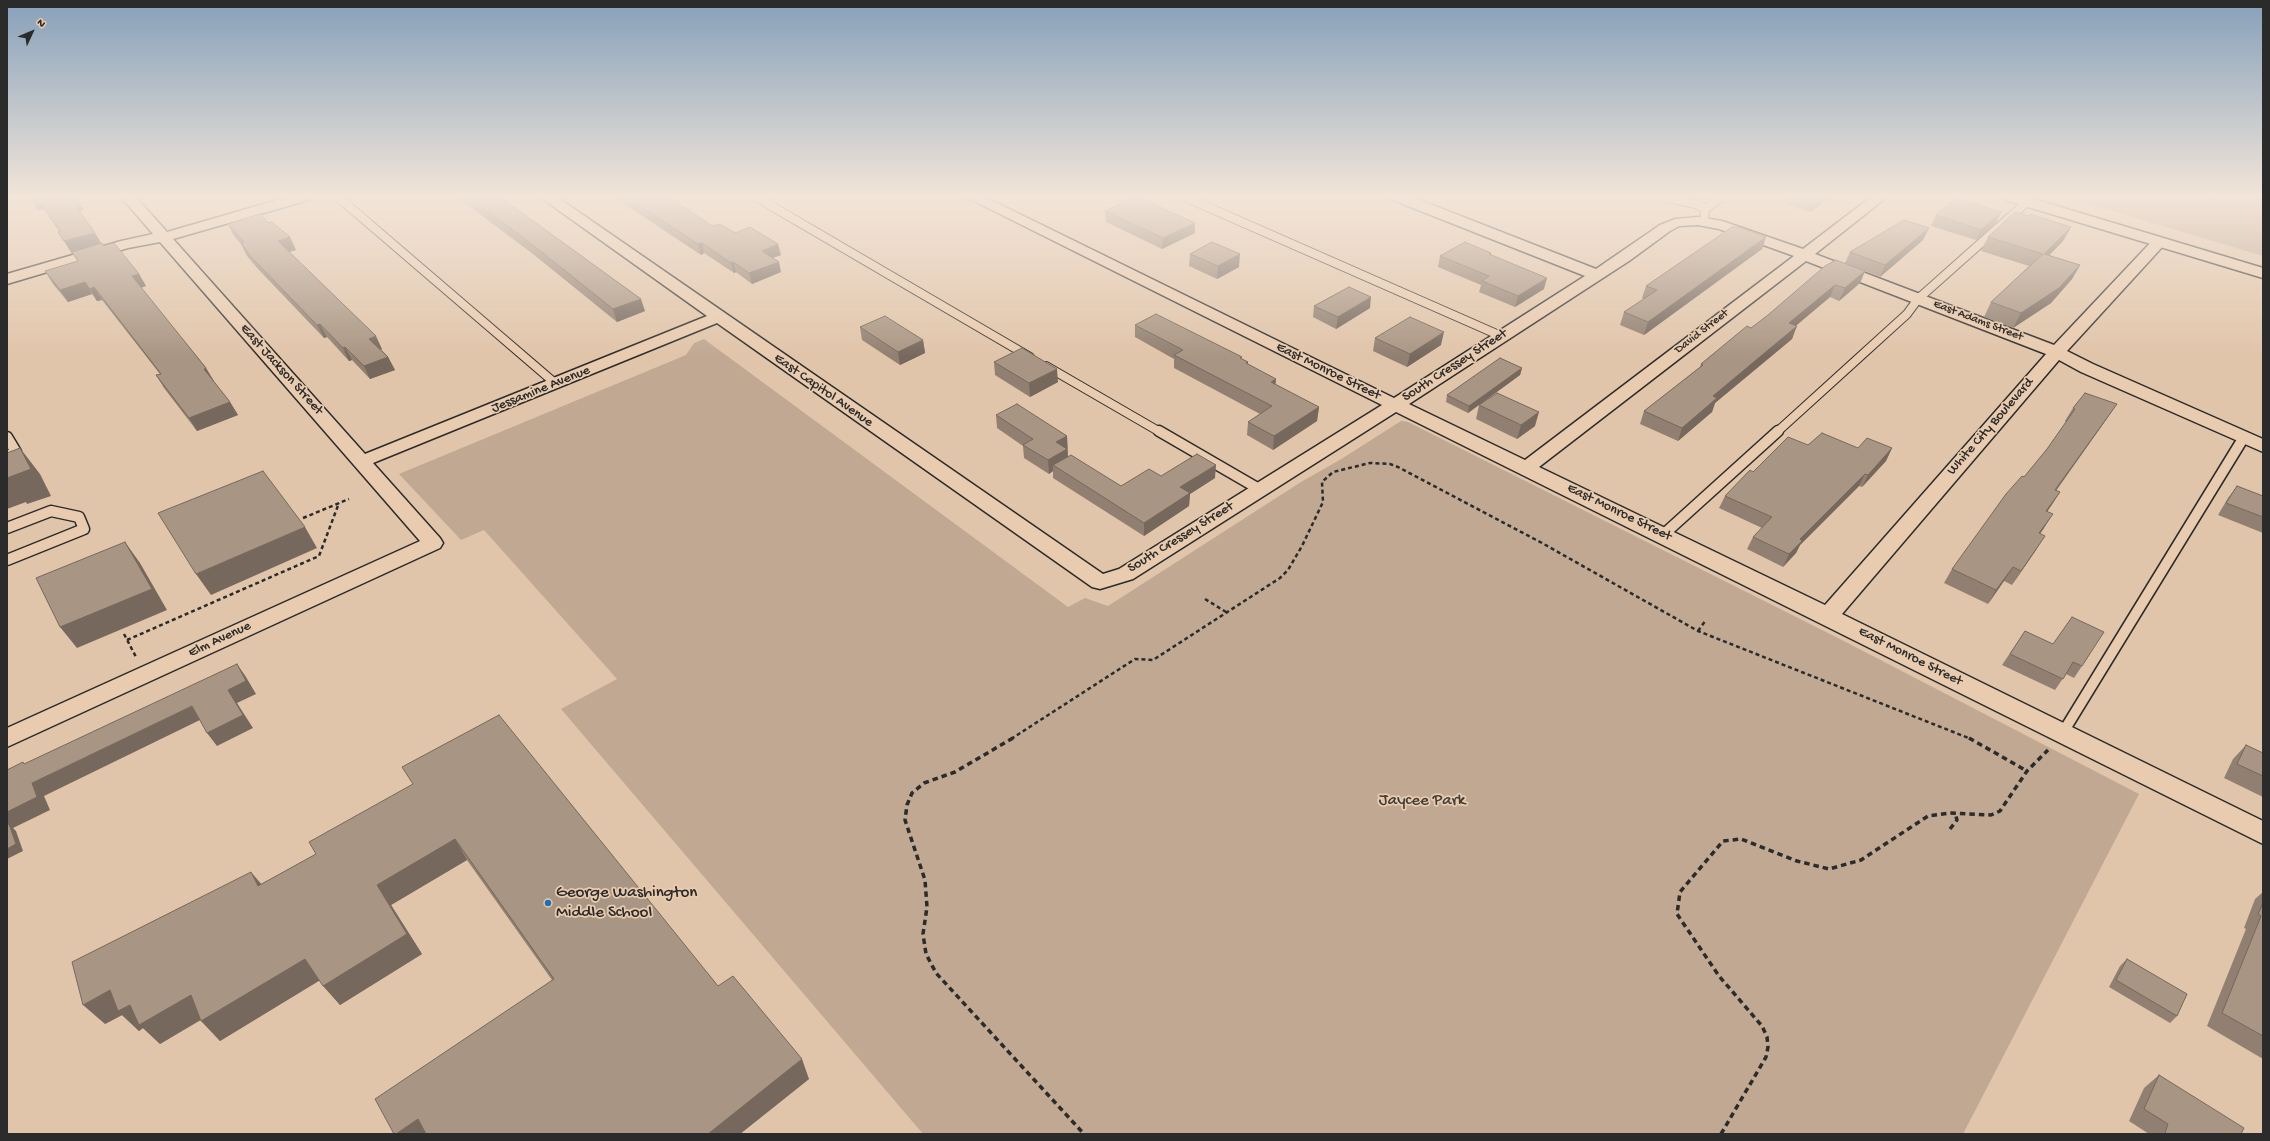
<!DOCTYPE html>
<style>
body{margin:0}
#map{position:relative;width:2270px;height:1141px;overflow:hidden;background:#e1c5aa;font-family:"Gochi Hand",sans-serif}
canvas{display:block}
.frame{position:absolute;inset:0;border:8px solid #2b2b2b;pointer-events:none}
.north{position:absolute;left:12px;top:12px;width:40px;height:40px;-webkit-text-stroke:3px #e9cbaf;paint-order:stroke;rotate:46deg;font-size:11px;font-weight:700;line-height:16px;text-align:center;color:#2b2b2b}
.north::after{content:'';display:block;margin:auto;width:14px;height:18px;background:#2b2b2b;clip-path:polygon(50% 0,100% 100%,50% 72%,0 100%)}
</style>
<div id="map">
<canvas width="2270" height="1141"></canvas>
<div class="frame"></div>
<div class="north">N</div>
</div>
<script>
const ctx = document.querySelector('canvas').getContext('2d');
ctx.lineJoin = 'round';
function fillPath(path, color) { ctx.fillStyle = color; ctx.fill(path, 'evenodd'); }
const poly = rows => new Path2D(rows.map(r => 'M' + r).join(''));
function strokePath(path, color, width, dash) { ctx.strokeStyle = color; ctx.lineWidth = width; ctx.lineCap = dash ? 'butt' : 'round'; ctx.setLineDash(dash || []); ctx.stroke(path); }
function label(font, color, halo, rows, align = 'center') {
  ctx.font = font + ' "Gochi Hand",sans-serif'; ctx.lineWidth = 3.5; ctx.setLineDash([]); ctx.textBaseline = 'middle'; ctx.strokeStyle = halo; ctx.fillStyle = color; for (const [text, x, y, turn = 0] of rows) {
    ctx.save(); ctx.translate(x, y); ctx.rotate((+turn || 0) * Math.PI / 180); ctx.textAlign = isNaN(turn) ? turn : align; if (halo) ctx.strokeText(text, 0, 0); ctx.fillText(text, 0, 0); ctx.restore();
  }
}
const green = poly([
 [2065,197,2263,197,2263,256],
 [704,339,1068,607,1085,598,1108,606,1301,482,1343,458,1401,421,1408,422,1840,639,2139,794,1963,1134,923,1134,561,709,617,679,484,530,461,540,399,474,686,355,694,343]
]);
const pathFar2 = poly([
 [2207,197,2216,197]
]);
const pathFar1 = poly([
 [303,518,349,499],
 [1205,599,1226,612],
 [1698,631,1706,620],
 [124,634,136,657],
 [127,640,319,556,339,503],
 [1011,739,1135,659,1153,660,1280,578,1288,570,1302,546,1323,502,1322,482,1333,472,1370,463,1390,464,1398,467,1542,543,1698,631,1971,739]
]);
const path = poly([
 [1013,738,955,772,924,783,912,793,907,805,905,820,925,880,927,907,923,934,926,954,936,973,1084,1134],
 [1969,738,2027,771],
 [1950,829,1957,820,1955,813],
 [1721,1134,1766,1057,1768,1047,1767,1037,1762,1026,1719,976,1677,914,1680,892,1723,841,1741,839,1797,861,1829,869,1861,860,1928,816,1950,813,1991,815,2000,811,2027,771,2048,750]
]);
const laneFar1 = poly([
 [338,197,556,384],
 [756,197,1030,357],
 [1185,197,1501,336],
 [1663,197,1696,204,1705,209],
 [1704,222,1705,209,1722,197],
 [1046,366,1160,432],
 [1777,432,1907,314,1918,299,2027,202]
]);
const lane = poly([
 [1159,431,1259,489],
 [7,437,16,452,7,456],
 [7,528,51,511,79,517,84,529,7,560],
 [1663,535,1778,431],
 [2062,734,2244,437]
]);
const street = poly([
 [121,197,136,197,167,232,288,197,311,197,309,200,173,239,365,454,707,316,540,197,557,197,1103,574,1119,569,1382,405,966,197,985,197,1394,398,1585,276,1393,200,1391,197,1412,197,1596,269,1660,225,1675,219,1698,217,1722,221,1803,249,1871,197,1887,197,1815,254,2054,345,2154,239,2164,239,2166,242,2164,245,2067,351,2093,364,2263,439,2263,452,2081,372,2059,360,1842,614,2263,821,2263,844,1396,412,1133,579,1100,589,1092,587,717,323,373,463,440,538,443,543,440,548,7,747,7,728,420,541,160,242,128,248,7,284,7,274,121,241,153,234,121,197],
 [1698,225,1719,229,1794,256,1525,460,1409,404,1629,261,1670,231,1679,226,1698,225],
 [1806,261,2046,354,1825,605,1539,467,1806,261]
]);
const primary = poly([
 [2003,197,2027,197,2263,268,2263,278,2005,200,2003,197]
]);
const wall = poly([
 [29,197,76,197,84,210,79,211,95,233,101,243,139,274,146,286,141,288,206,368,213,381,230,402,238,415,197,431,164,388,156,375,160,374,102,300,97,301,92,294,68,302,53,284,45,271,78,261,58,232,59,231,44,209,38,210],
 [457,197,500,197,645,311,617,322,533,254],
 [614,197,669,197,712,226,781,255,772,258,781,272,752,284,736,272,734,273,704,253,701,255],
 [1790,197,1830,197,1811,212,1787,204],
 [1105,211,1195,223,1195,233,1162,249,1106,222],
 [1936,215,1996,223,1976,240,1931,226],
 [2028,216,2071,227,2063,241,2049,255,2080,265,2072,279,2051,303,2013,328,1984,317,1991,302,2029,266,1981,251,1988,237],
 [228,224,296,250,289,252,382,349,381,349,388,357,395,370,370,379,352,360,349,361,327,337,324,338,258,269,247,256,241,244,234,236],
 [1766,237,1762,249,1644,335,1620,325,1624,312,1644,299,1642,298,1646,286],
 [1923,240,1880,277,1865,271,1860,283,1839,301,1830,297,1796,325,1792,339,1715,403,1712,412,1678,441,1640,424,1644,411,1700,367,1701,364,1751,328,1845,263,1850,252],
 [1190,254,1239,267,1217,279,1189,266],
 [1491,255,1544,289,1515,307,1479,292,1481,285,1438,267,1440,256],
 [1314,306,1370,308,1336,329,1313,317],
 [1135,325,1242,359,1248,362,1248,364,1275,385,1319,407,1317,421,1273,450,1247,435,1248,422,1260,414,1174,368,1174,359,1135,337],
 [860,327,923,340,925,353,900,365,862,340],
 [1375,338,1441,345,1407,367,1373,351],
 [994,362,1058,382,1030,397,995,375],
 [1522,368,1520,375,1468,413,1446,402,1447,395],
 [1479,405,1535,426,1517,439,1476,419],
 [2073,408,2108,417,2056,491,2060,492,2047,512,2044,528,2040,534,2036,550,2012,585,2004,581,1988,604,1944,583,1952,569,2047,449,2066,422,2065,421],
 [996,415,1067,436,1068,456,1121,486,1161,476,1215,478,1190,494,1189,506,1144,536,1053,478,1053,471,1049,474,1024,458,1023,446,997,428],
 [1808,445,1858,448,1892,448,1886,461,1862,487,1859,486,1800,545,1796,553,1783,567,1747,549,1753,537,1762,528,1719,508,1725,496,1753,472],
 [2237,486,2263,496,2263,533,2218,515,2228,498],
 [2025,631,2082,666,2074,678,2066,674,2055,690,2002,665],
 [2246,745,2263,753,2263,797,2224,778,2233,759],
 [413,784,718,986,809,1079,740,1134,394,1134,552,980,467,860,391,905,422,954,340,1005,320,980,220,1041,201,1020,160,1044,143,1028,139,1031,122,1015,105,1024,262,884,316,854],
 [2263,892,2263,1059,2207,1026,2246,929,2244,928,2255,899],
 [2127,959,2177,1016,2170,1023,2109,987,2120,966],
 [2159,1075,2241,1134,2149,1134,2129,1121,2144,1088]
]);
const shadedWall = poly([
 [35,197,36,197,44,209,38,210,31,198],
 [1819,197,1830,197,1811,212,1816,200],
 [77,198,84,210,79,211,71,199],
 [2001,212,1996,223,1976,240,1981,230],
 [1195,223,1195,233,1162,249,1163,238],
 [2071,227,2063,241,2037,268,2044,254],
 [1929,228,1923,240,1880,277,1885,265],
 [95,233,102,245,72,254,64,241],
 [290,237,296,250,284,253,278,241],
 [1766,237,1762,249,1644,335,1648,322],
 [702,243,704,253,701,255,698,244],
 [778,244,781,255,764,261,762,251],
 [1240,254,1239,267,1217,279,1218,266],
 [733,262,736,272,734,273,731,263],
 [779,262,781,272,752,284,749,273],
 [2080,265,2072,279,2051,303,2013,328,2021,313],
 [1865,271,1860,283,1839,301,1845,288],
 [139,274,146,286,139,288,132,276],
 [1547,278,1544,289,1515,307,1518,296],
 [85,282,92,294,68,302,60,290],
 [1835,285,1830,297,1784,336,1789,323],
 [94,287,102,300,97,301,90,289],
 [1371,297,1370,308,1336,329,1338,317],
 [641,299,645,311,617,322,613,309],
 [320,324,327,337,324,338,317,325],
 [1797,326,1792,339,1715,403,1712,412,1678,441,1682,428,1713,396],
 [1444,332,1441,345,1407,367,1410,354],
 [376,336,382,349,375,352,369,339],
 [923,340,925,353,900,365,898,352],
 [345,347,352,360,349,361,343,348],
 [388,357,395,370,370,379,364,366],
 [206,368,214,381,211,382,204,369],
 [1522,368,1520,375,1468,413,1469,406],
 [1057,369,1058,382,1030,397,1029,383],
 [1276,379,1275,392,1271,382],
 [230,402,238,415,197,431,189,418],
 [2117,404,2108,417,2046,504,2055,490],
 [1319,407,1317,421,1273,450,1274,436],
 [1539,412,1535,426,1517,439,1521,425],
 [1067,436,1068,463,1053,465,1053,471,1049,474,1048,460,1056,442],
 [20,448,40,474,51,496,27,504,26,502,7,509,7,477],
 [1892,448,1886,461,1862,487,1868,475],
 [1216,465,1215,478,1190,494,1189,506,1144,536,1144,523,1180,487],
 [1865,474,1859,486,1800,545,1796,553,1783,567,1789,554,1800,539],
 [2060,492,2051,506,2037,525,2046,511],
 [2053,514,2044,528,2030,547,2039,533],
 [305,527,317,548,211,595,196,574],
 [2045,536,2036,550,2012,585,2021,571],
 [125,542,140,563,167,610,77,648,60,627],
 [2013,567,2004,581,1988,604,1996,590],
 [237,664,246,677,256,694,237,703,253,728,217,746,207,733,228,690],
 [192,706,202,719,44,796,50,810,13,828,16,831,23,851,7,859,7,812,32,783],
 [455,839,467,860,391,905,422,954,340,1005,323,986,377,885],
 [251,872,268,892,258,886],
 [305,959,322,979,220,1041,201,1021],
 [110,990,130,1005,191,995,210,1014,160,1044,143,1028,139,1031,122,1015,105,1024,83,1005],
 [802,1059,809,1079,740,1134,708,1134],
 [418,1119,430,1134,396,1134]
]);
const building = poly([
 [36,197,76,197,77,198,71,199,95,233,64,241,58,232,60,231,36,197],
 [469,197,500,197,641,299,613,309,529,242,469,197],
 [626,197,669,197,712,226,720,224,735,233,750,227,778,244,762,251,779,262,749,273,733,262,731,263,702,243,698,244,626,197],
 [1136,197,1138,197,1195,223,1163,238,1105,211,1136,197],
 [1808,197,1819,197,1816,200,1808,197],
 [1956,198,2001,212,1981,230,1936,215,1956,198],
 [2015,212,2028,216,2030,214,2071,227,2044,254,2080,265,2059,288,2021,313,1991,302,2043,254,1988,237,2015,212],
 [260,214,269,223,272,222,290,237,278,241,376,336,369,339,388,357,364,366,345,347,343,348,320,324,317,325,251,257,241,243,244,242,228,224,260,214],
 [1904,220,1929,228,1885,265,1850,252,1904,220],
 [1732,227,1738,227,1766,237,1648,322,1624,312,1657,290,1646,286,1732,227],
 [1212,242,1240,254,1218,266,1190,254,1212,242],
 [1465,242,1491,253,1489,254,1547,278,1518,296,1482,281,1489,276,1440,256,1465,242],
 [102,243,103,246,114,243,139,274,132,276,206,368,204,369,230,402,189,418,156,375,161,374,94,287,90,289,85,282,60,290,45,271,78,261,72,252,102,243],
 [1836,260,1865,271,1845,288,1835,285,1789,323,1797,326,1713,396,1717,398,1682,428,1644,411,1703,365,1701,364,1747,326,1751,328,1768,315,1825,266,1836,260],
 [1349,287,1371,297,1338,317,1314,306,1349,287],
 [1156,314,1242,357,1240,358,1248,362,1246,363,1276,379,1271,382,1319,407,1274,436,1248,422,1272,406,1174,355,1183,350,1135,325,1156,314],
 [885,316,923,340,898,352,860,327,885,316],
 [1410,317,1444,332,1410,354,1375,338,1410,317],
 [1022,348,1057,369,1029,383,994,362,1022,348],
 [1500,358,1522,368,1469,406,1447,395,1500,358],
 [1497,393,1539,412,1521,425,1479,405,1497,393],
 [2085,393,2117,404,2055,490,2060,492,2046,511,2053,514,2039,533,2045,536,2021,571,2013,567,1996,590,1952,569,2006,494,2022,476,2024,477,2047,449,2075,409,2073,408,2085,393],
 [1017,404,1067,436,1056,442,1067,449,1048,460,1023,445,1033,439,996,415,1017,404],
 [1822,433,1858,448,1867,438,1892,448,1868,475,1865,474,1800,539,1802,541,1789,554,1753,537,1772,517,1725,496,1750,470,1753,472,1788,437,1808,445,1822,433],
 [20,448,31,469,7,478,7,453,20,448],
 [1197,454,1216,465,1180,487,1190,493,1144,523,1053,465,1071,455,1121,486,1149,469,1161,476,1197,454],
 [263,471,305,527,196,574,158,513,263,471],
 [2237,486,2263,496,2263,517,2226,503,2237,486],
 [125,542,152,589,60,627,36,578,125,542],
 [2072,617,2104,632,2082,666,2073,662,2063,679,2010,654,2025,631,2053,644,2072,617],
 [237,664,246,681,228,690,243,715,207,733,192,706,32,783,37,797,7,812,7,770,23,762,24,764,237,664],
 [499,715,718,986,733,976,802,1059,708,1134,426,1134,418,1119,396,1134,394,1134,375,1099,554,979,455,839,377,885,407,934,323,986,305,959,201,1021,191,995,139,1025,130,1005,118,1011,110,990,83,1005,72,962,251,872,258,886,316,854,309,842,413,784,402,767,499,715],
 [2246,745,2263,753,2263,776,2237,764,2246,745],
 [9,824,16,844,7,849,7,825,9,824],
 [2263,903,2263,1036,2222,1013,2261,916,2258,914,2263,903],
 [2127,959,2187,994,2177,1016,2116,980,2127,959],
 [2159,1075,2244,1128,2241,1134,2166,1134,2165,1133,2168,1124,2144,1109,2159,1075]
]);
const markers = [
 [548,903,4,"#1f6fb2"]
];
const farStreetnames = [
 ["East Adams Street",1978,321,21],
 ["David Street",1702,332,-38]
];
const streetNames = [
 ["South Cressey Street",1455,366,-33],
 ["East Jackson Street",281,370,48],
 ["East Monroe Street",1328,372,26],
 ["Jessamine Avenue",541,390,-22],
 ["East Capitol Avenue",823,391,35],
 ["White City Boulevard",1991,427,-49],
 ["East Monroe Street",1619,513,26],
 ["South Cressey Street",1181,538,-32],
 ["Elm Avenue",220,640,-25],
 ["East Monroe Street",1910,657,27]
];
const nearParknames = [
 ["Jaycee Park",1422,801]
];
const nearPoinames = [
 ["George Washington",556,893],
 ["Middle School",556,913]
];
fillPath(green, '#c0a892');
strokePath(laneFar1, '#2b2b2b', 10);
strokePath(lane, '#2b2b2b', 13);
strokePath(street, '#2b2b2b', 3);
strokePath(primary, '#2b2b2b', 3);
strokePath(pathFar2, '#2b2b2b', 2, [3, 2.5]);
strokePath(pathFar1, '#2b2b2b', 2.5, [4, 3]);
strokePath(path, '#2b2b2b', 3.5, [5.5, 4]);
strokePath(laneFar1, '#e9cbaf', 8);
strokePath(lane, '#e9cbaf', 10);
fillPath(street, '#e9cbaf');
fillPath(primary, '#e9cbaf');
fillPath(wall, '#918071');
fillPath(shadedWall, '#76685c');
fillPath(building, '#a99583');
strokePath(building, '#76685c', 1);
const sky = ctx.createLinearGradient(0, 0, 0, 357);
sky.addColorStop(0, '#86a0ba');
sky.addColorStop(0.55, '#f2e5d9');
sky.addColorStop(1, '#f2e5d900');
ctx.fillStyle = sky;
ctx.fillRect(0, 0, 2270, 357);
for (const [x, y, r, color] of markers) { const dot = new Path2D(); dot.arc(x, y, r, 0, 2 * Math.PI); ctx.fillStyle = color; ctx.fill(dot); strokePath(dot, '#e9cbaf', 1.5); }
label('12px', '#2b2b2b', '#e9cbaf', farStreetnames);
label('14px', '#2b2b2b', '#e9cbaf', streetNames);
label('17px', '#413e3a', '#e9cbaf', nearParknames);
label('17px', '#2b2b2b', '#e9cbaf', nearPoinames, 'left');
</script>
